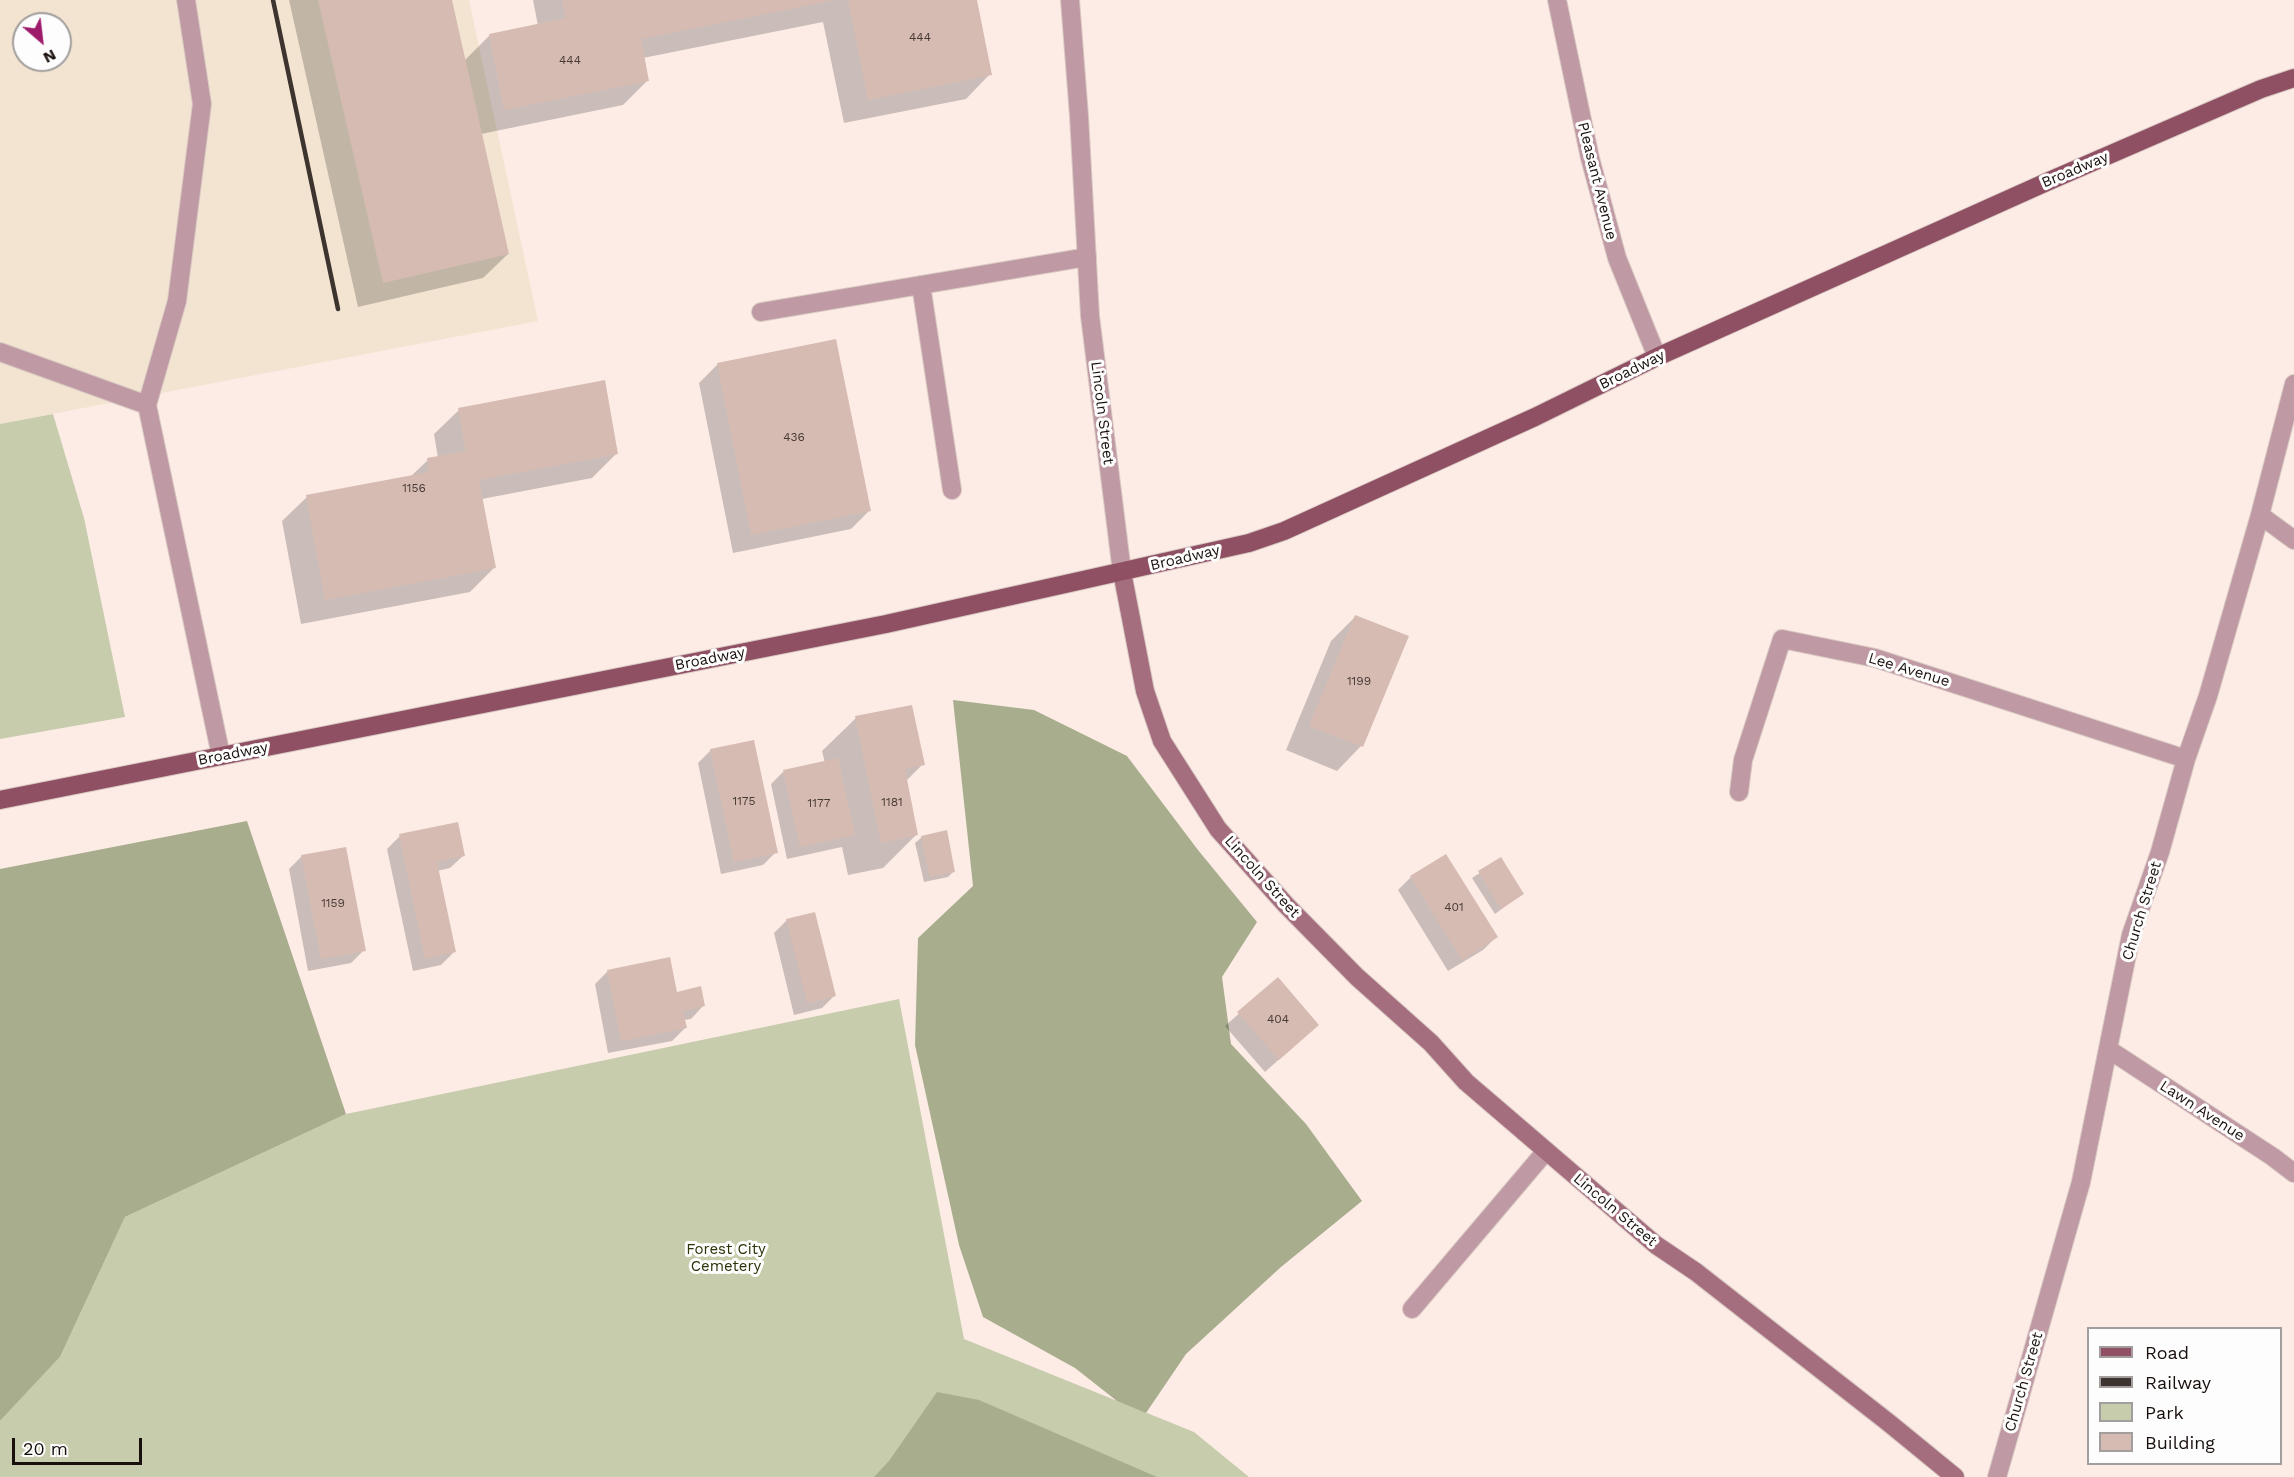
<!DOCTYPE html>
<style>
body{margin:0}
#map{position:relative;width:2294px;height:1477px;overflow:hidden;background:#fdece6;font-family:"Work Sans",sans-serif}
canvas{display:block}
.legend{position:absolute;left:2087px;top:1327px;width:195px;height:138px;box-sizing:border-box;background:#fdfdfd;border:2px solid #a29e9d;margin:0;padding:8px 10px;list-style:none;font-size:18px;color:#19100d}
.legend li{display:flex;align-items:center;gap:12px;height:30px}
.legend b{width:30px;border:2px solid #a29e9d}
.north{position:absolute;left:12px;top:12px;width:60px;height:60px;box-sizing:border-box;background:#fdfdfd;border:2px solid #a29e9d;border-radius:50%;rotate:152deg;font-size:16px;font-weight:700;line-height:24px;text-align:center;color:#19100d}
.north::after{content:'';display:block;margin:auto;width:21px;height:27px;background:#9e1a6b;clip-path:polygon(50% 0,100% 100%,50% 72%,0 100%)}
.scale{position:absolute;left:12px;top:1438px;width:130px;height:27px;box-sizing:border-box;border:3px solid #19100d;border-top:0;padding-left:8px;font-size:18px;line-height:21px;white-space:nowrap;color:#19100d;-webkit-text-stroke:4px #fdfdfd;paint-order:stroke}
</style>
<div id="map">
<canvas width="2294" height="1477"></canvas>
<ul class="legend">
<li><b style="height:8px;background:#905064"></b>Road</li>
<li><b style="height:8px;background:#3d332f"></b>Railway</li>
<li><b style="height:16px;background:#c6ccac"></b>Park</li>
<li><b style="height:16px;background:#d6bbb2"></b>Building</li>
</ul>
<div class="north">N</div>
<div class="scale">20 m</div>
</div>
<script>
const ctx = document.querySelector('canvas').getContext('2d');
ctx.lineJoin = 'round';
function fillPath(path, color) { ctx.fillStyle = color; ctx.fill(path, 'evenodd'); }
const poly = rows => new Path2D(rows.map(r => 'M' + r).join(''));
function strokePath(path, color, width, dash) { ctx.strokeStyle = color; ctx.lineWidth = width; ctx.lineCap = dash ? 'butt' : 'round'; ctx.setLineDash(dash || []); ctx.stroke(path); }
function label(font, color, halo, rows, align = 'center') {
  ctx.font = font + ' "Work Sans",sans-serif'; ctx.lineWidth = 6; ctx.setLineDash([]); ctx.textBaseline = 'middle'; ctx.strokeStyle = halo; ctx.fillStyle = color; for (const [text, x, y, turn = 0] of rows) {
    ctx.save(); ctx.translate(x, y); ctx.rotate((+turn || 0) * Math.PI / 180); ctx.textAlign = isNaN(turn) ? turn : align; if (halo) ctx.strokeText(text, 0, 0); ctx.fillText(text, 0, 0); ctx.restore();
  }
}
const industrial = poly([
 [0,0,469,0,538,321,0,424],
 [24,24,60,24,60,60,24,60]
]);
const green = poly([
 [53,414,84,518,125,717,0,739,0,424],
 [899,999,964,1339,1194,1432,1249,1477,0,1477,0,1421,60,1357,125,1217,346,1114]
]);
const forest = poly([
 [953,700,1034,710,1127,756,1198,850,1257,922,1222,977,1231,1044,1306,1124,1362,1201,1281,1267,1186,1354,1146,1413,1117,1401,1075,1368,983,1317,959,1245,915,1045,918,938,973,886],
 [247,821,346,1114,125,1217,60,1357,0,1421,0,869],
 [937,1392,979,1400,1157,1477,874,1477,889,1461]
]);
const shadow = poly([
 [289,0,450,0,464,61,490,35,538,26,533,0,976,0,990,74,966,99,844,123,823,22,643,58,647,81,623,105,481,134,508,254,483,278,358,307],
 [718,364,870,510,851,529,733,553,699,383],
 [459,410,617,453,592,478,482,499,495,567,470,592,301,624,282,521,307,497,410,477,428,460,438,458,434,434],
 [1356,616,1407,637,1361,746,1337,771,1286,750,1331,641],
 [856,718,923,764,906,781,917,834,883,868,848,875,842,847,787,859,771,784,783,772,825,763,822,751],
 [711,750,776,852,763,865,721,874,698,763],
 [400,836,463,856,450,868,437,871,454,952,441,965,413,971,387,849],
 [922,837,954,871,948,877,924,882,915,843],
 [302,856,364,950,351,963,308,971,289,869],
 [1445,856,1496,937,1483,950,1448,971,1398,890,1411,877],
 [1501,859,1522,894,1495,914,1472,878],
 [787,920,835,995,822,1008,794,1015,774,933],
 [608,971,676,994,703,1006,691,1019,684,1020,685,1028,672,1041,608,1053,595,984],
 [1278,979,1304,1037,1265,1072,1225,1026]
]);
const building = poly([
 [318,0,452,0,509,254,383,283],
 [562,0,831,0,831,1,641,39,649,81,504,110,489,34,566,18],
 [848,0,977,0,992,75,868,100],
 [836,339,871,511,751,535,717,363],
 [605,380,618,454,479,480,496,568,325,600,306,495,429,472,427,458,466,451,458,408],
 [1355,615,1409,636,1363,747,1309,726],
 [912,705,925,765,905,769,918,835,881,843,855,716],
 [754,740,778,853,734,862,710,749],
 [838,758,855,835,800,847,783,770],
 [458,822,465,856,437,862,456,952,425,959,399,834],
 [947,830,955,872,930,877,921,836],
 [346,847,366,951,321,959,301,855],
 [1446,854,1498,937,1462,960,1410,876],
 [1501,857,1524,894,1501,909,1478,871],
 [815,912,836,996,807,1003,786,919],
 [670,957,677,992,701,986,705,1006,683,1011,687,1028,621,1041,607,970],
 [1278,977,1319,1025,1279,1060,1237,1012]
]);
const service = poly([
 [186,0,202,104,177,301,147,405,221,756],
 [921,285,952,490],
 [761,312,1087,257],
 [0,352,147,405],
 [1412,1309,1546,1151]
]);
const minor = poly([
 [1070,0,1079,116,1090,316,1122,572],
 [1557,0,1590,158,1617,258,1657,357],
 [2260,515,2294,540],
 [1739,792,1743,760,1782,639,1875,658,2186,759],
 [2108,1049,2273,1157,2294,1173],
 [1997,1477,2081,1182,2131,935,2160,852,2186,759,2208,696,2260,515,2294,384]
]);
const secondary = poly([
 [1122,572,1145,691,1162,741,1218,829,1286,905,1357,977,1431,1043,1466,1082,1656,1245,1696,1272,1889,1423,1955,1477]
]);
const primary = poly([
 [0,800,886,624,1249,543,1284,531,1535,417,1657,357,2049,181,2261,89,2294,78]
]);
const rail = poly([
 [273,0,338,309]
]);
const numberNames = [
 ["444",920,37],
 ["444",570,60],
 ["436",794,437],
 ["1156",414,488],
 ["1199",1359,681],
 ["1175",744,801],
 ["1181",892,802],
 ["1177",819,803],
 ["1159",333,903],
 ["401",1454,907],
 ["404",1278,1019]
];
const streetNames = [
 ["Broadway",2075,170,-23],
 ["Pleasant Avenue",1597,181,76],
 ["Broadway",1632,370,-26],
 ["Lincoln Street",1102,413,83],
 ["Broadway",1185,558,-13],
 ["Broadway",710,659,-11],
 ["Lee Avenue",1909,670,17],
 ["Broadway",233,754,-11],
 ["Lincoln Street",1262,877,48],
 ["Church Street",2142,911,-73],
 ["Lawn Avenue",2202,1111,33],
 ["Lincoln Street",1615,1210,40],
 ["Church Street",2024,1382,-74]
];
const parkNames = [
 ["Forest City",726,1250],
 ["Cemetery",726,1267]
];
fillPath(industrial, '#f2e4d0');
fillPath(green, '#c6ccac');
fillPath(forest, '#a8ad8d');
fillPath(shadow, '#0003');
fillPath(building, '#d6bbb2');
strokePath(service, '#d9c9c3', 20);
strokePath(minor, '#d9c9c3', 20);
strokePath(secondary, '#d9c9c3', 20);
strokePath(primary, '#d9c9c3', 20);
strokePath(service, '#bf99a3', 18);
strokePath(minor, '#bf99a3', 18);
strokePath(secondary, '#a56e7e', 18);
strokePath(primary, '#905064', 18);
strokePath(rail, '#3d332f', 4.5);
label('12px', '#483b36', null, numberNames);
label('15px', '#19100d', '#fdfdfd', streetNames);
label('15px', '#2e3209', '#fdfdfd', parkNames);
</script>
